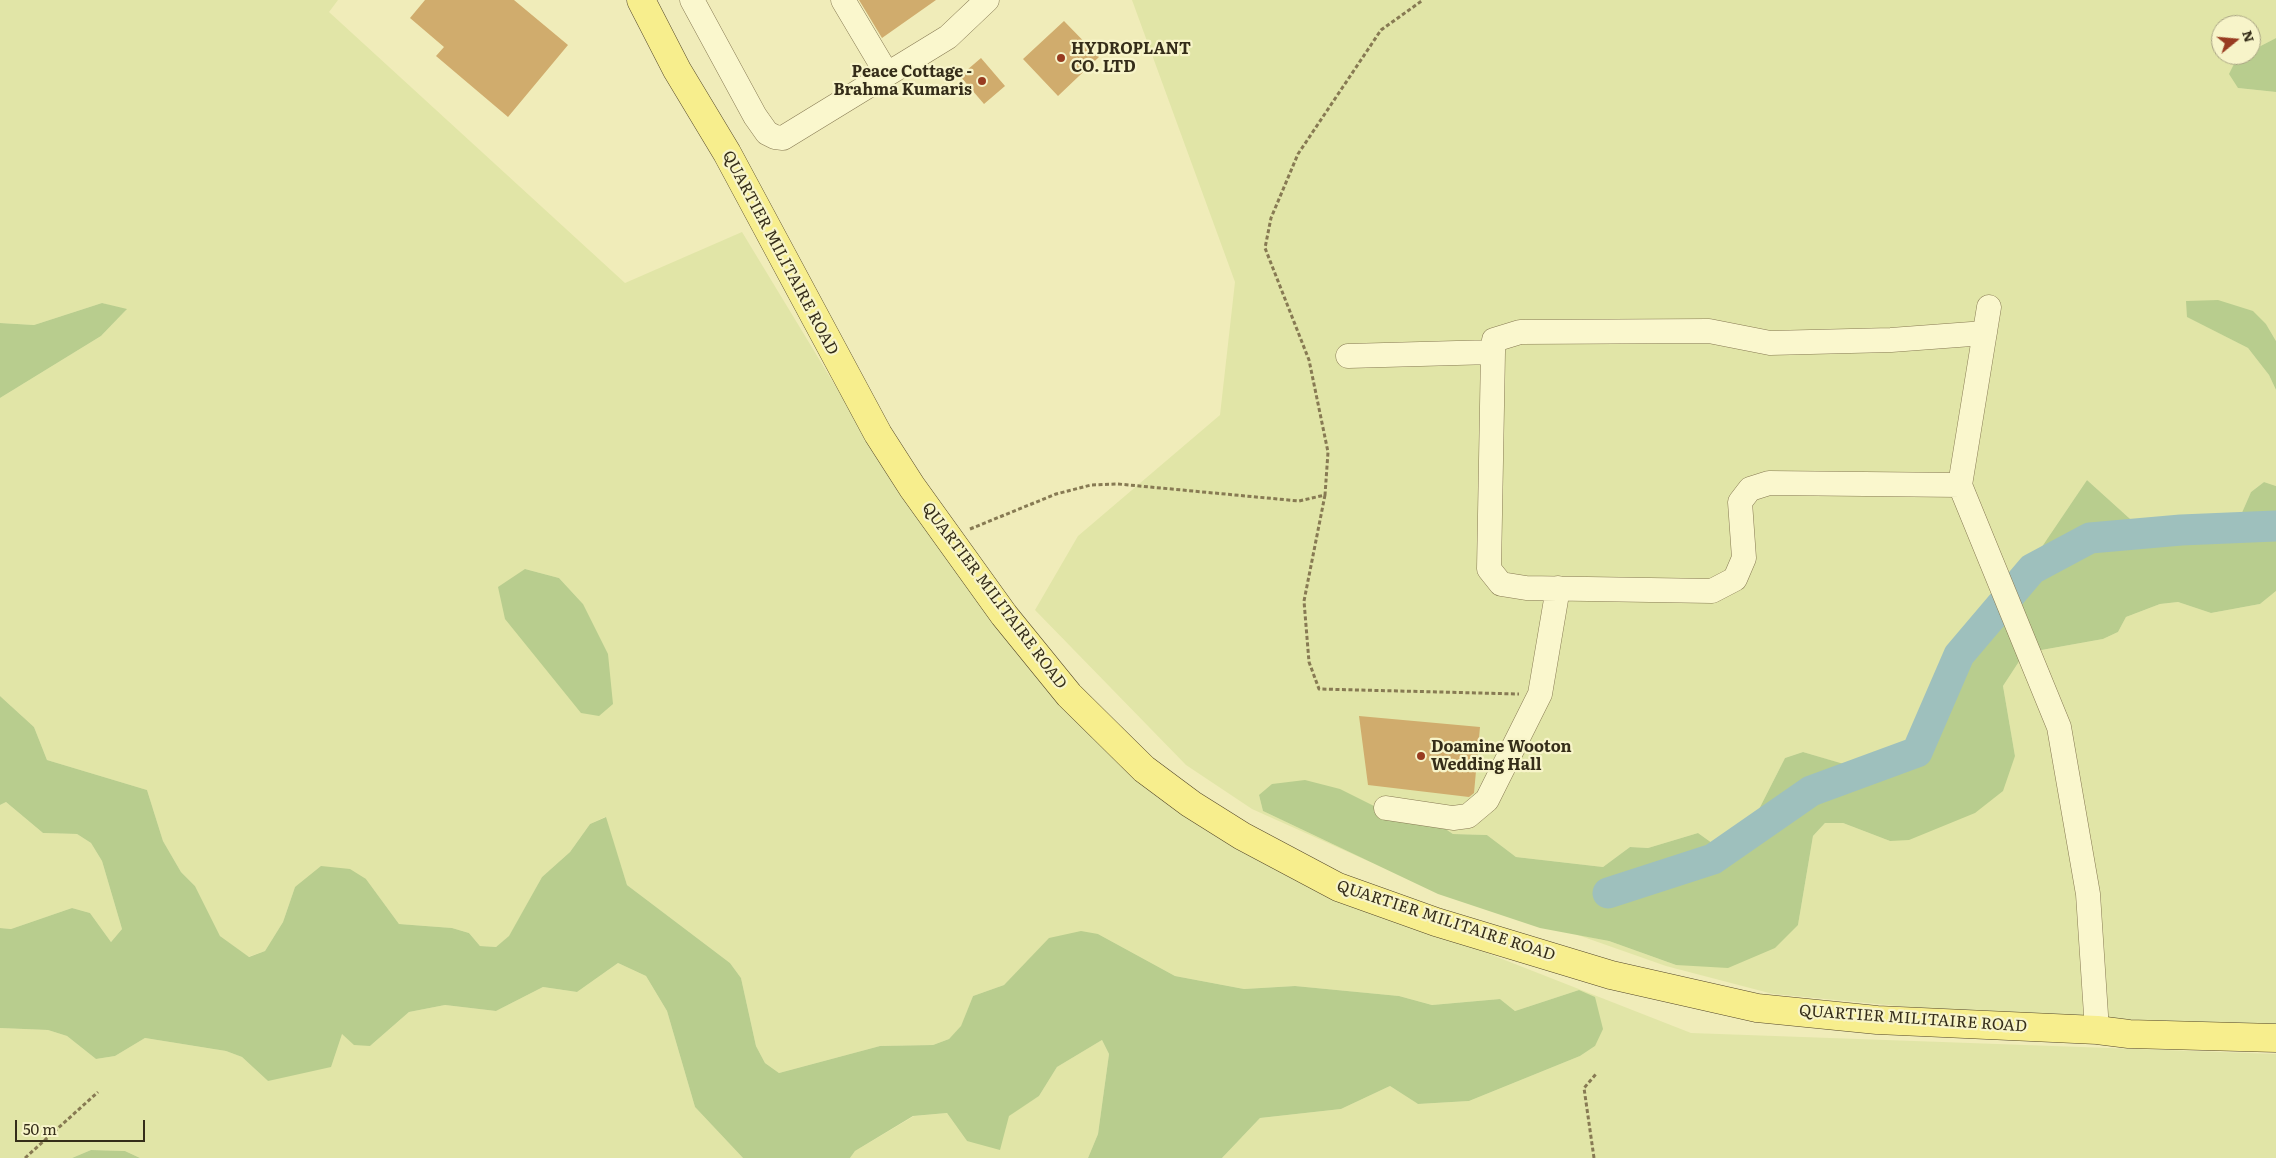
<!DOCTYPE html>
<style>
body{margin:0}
#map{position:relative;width:2276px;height:1158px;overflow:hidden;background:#f0ecb9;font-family:Literata,serif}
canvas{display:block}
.north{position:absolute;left:2211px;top:15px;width:50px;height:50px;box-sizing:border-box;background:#f7f4c9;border:1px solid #a9a483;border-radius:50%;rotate:73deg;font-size:14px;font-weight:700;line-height:20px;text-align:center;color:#352d19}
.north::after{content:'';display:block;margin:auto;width:18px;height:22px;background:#983b21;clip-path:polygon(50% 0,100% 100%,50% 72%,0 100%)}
.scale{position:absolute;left:15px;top:1120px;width:130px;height:22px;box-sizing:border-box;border:2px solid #352d19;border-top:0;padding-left:6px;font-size:15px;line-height:18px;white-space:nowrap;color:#352d19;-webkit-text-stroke:4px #f7f4c9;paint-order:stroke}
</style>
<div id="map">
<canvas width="2276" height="1158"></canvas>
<div class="north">N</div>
<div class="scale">50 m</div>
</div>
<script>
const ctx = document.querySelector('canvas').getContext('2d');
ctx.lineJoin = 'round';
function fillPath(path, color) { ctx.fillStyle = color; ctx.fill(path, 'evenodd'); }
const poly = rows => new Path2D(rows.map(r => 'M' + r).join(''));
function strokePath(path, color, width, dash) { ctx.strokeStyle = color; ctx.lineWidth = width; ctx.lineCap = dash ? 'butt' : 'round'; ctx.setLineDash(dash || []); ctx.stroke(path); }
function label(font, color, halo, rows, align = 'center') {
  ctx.font = font + ' Literata,serif'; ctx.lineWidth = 4.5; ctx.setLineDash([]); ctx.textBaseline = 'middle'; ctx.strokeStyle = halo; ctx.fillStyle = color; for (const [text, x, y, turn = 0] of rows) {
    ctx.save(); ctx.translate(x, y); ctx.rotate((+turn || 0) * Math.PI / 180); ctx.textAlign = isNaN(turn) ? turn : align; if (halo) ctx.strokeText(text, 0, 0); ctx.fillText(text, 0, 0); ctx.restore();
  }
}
const farmland = poly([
 [0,0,338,0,329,12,625,283,742,232,836,387,901,490,1112,748,1418,926,1691,1033,2276,1054,2276,1158,1222,1158,1260,1118,1341,1109,1390,1086,1418,1104,1469,1101,1580,1056,1595,1046,1579,990,1515,1011,1500,999,1432,1005,1399,996,1295,986,1244,989,1175,976,1098,934,1049,939,1004,985,973,996,961,1027,949,1039,933,1045,880,1046,779,1073,765,1063,756,1046,741,978,730,963,627,885,605,817,590,824,570,852,542,877,509,937,496,947,480,946,469,933,452,928,399,924,366,879,295,887,283,922,265,951,248,957,220,936,195,886,181,872,163,841,147,790,47,760,34,727,0,696,0,398,101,336,126,310,102,303,34,325,0,323],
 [525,569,559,578,583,604],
 [1132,0,2276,0,2276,38,2251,51,2251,25,2221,25,2221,55,2244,55,2237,58,2238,88,2276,92,2276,341,2266,324,2188,317,2248,348,2269,375,2276,390,2276,486,2264,482,2251,492,2237,524,2206,537,2173,539,2139,527,2087,480,1933,708,1901,746,1853,767,1803,752,1785,758,1754,819,1729,843,1712,843,1698,833,1648,848,1630,847,1603,867,1516,857,1487,835,1453,834,1438,824,1259,795,1263,811,1377,865,1252,809,1186,765,1035,610,1078,536,1220,415,1235,282],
 [2276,591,2276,1042,1773,994,1666,966,1575,934,1609,941,1676,965,1798,925,1813,836,1825,823,1843,823,1890,841,2015,756,2003,686,2020,660,2036,651,2103,639,2118,632,2126,617,2160,604,2178,602,2211,613,2260,604],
 [6,802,43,833,77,834,91,843,102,861,122,929,111,942,90,913,72,908,11,929,0,928,0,805],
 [618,963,646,976,667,1011,695,1107,743,1158,140,1158,125,1151,91,1150,72,1158,0,1158,0,1028,48,1030,67,1036,96,1059,115,1056,145,1038,226,1051,242,1057,268,1081,342,1034,370,1046,409,1012,445,1005,496,1011,543,987,577,992],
 [1102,1040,1109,1054,1098,1134,1088,1158,850,1158,855,1151,914,1116,947,1113,967,1141,1039,1096,1057,1067]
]);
const green = poly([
 [2276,38,2276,92,2238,88,2229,74,2237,58,2251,55,2251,51],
 [2218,300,2253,311,2266,324,2276,341,2276,390,2269,375,2248,348,2187,317,2186,301],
 [102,303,127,309,101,336,0,398,0,323,34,325],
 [2087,480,2139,527,2173,539,2206,537,2237,524,2251,492,2264,482,2276,486,2276,591,2260,604,2211,613,2178,602,2160,604,2126,617,2118,632,2103,639,2036,651,2020,660,2003,686,2015,756,2003,791,1975,813,1909,840,1890,841,1843,823,1825,823,1813,836,1798,925,1775,948,1728,968,1676,965,1609,941,1540,928,1438,894,1263,811,1259,795,1272,784,1305,780,1340,789,1404,821,1438,824,1453,834,1487,835,1516,857,1603,867,1630,847,1648,848,1698,833,1712,843,1729,843,1754,819,1785,758,1803,752,1854,767,1901,746,1933,708],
 [525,569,559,578,583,604,608,654,613,704,599,716,581,713,505,619,498,587],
 [0,696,34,727,47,760,147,790,163,841,181,872,195,886,220,936,249,957,265,951,283,922,295,887,321,866,350,869,366,879,399,924,452,928,469,933,480,946,496,947,509,936,542,877,570,852,590,824,606,817,627,885,730,963,741,978,756,1046,765,1063,779,1073,880,1046,933,1045,949,1039,961,1026,973,996,1004,985,1049,938,1081,931,1098,934,1175,976,1244,989,1295,986,1399,996,1432,1005,1500,999,1515,1011,1579,990,1595,997,1603,1029,1595,1046,1580,1056,1469,1101,1418,1104,1390,1086,1341,1109,1260,1118,1222,1158,1088,1158,1098,1134,1109,1054,1102,1040,1057,1067,1039,1096,1009,1116,1000,1150,967,1141,947,1113,913,1116,855,1151,850,1158,743,1158,695,1107,667,1011,646,976,618,963,577,992,543,987,496,1011,445,1005,409,1012,370,1046,354,1045,342,1034,331,1067,268,1081,242,1057,226,1051,145,1038,115,1056,96,1059,67,1036,48,1030,0,1028,0,928,11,929,72,908,90,913,111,942,122,929,102,861,91,843,77,834,43,833,6,802,0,805],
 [91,1150,125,1151,140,1158,72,1158]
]);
const river = poly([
 [1608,893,1713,859,1811,791,1917,752,1959,655,2032,569,2090,538,2181,530,2276,526]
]);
const building = poly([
 [425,0,514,0,568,45,508,117,436,56,444,47,410,18],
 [859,0,936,0,882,38],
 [1064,21,1099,57,1058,96,1023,59],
 [981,58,1005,86,984,104,960,76],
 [1359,716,1480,727,1474,793,1469,797,1368,785]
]);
const path = poly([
 [1325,495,1304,601,1309,662,1319,689,1519,694],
 [970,529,1056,494,1091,485,1118,484,1299,501,1325,495,1328,452,1309,360,1265,248,1271,218,1298,154,1381,30,1423,0],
 [25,1158,98,1092],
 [1594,1158,1584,1088,1596,1074]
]);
const minor = poly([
 [692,0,755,116,767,133,775,137,783,138,948,37,987,0],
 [843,0,887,74],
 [1989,307,1960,485,2059,727,2088,894,2097,1030],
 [1493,352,1489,569,1501,584,1526,588,1712,591,1735,579,1744,558,1740,502,1750,489,1769,483,1960,485],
 [1348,356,1493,352,1494,340,1520,332,1709,331,1770,343,1891,340,1985,333],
 [1386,808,1453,818,1468,816,1487,800,1540,694,1558,588]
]);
const major = poly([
 [641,0,677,70,727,153,878,434,912,487,1004,615,1069,695,1144,769,1191,804,1242,836,1338,887,1436,922,1611,975,1757,1008,1877,1020,2097,1030,2129,1034,2276,1038]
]);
const markers = [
 [1061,58,5,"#983b21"],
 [982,81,5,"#983b21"],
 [1421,756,5,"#983b21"]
];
const poiNames = [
 ["HYDROPLANT",1071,49],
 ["CO. LTD",1071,67],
 ["Peace Cottage -",972,72,"right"],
 ["Brahma Kumaris",972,90,"right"],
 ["Doamine Wooton",1431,747],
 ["Wedding Hall",1431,765]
];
const streetNames = [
 ["QUARTIER MILITAIRE ROAD",780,253,62],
 ["QUARTIER MILITAIRE ROAD",994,596,53],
 ["QUARTIER MILITAIRE ROAD",1446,921,18],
 ["QUARTIER MILITAIRE ROAD",1913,1019,4]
];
fillPath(farmland, '#e1e5a7');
fillPath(green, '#b8cd8e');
strokePath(river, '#9ec0bd', 31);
fillPath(building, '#d0ac6d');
strokePath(minor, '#877a53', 25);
strokePath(major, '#534629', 29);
strokePath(path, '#877a53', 3, [4, 2.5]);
strokePath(minor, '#faf7cd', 24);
strokePath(major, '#f7ee8d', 28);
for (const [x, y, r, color] of markers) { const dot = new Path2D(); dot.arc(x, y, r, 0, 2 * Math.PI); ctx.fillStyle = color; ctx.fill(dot); strokePath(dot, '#f7f4c9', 2); }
label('bold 16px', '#352d19', '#f7f4c9', poiNames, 'left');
label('16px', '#352d19', '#f7f4c9', streetNames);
</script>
